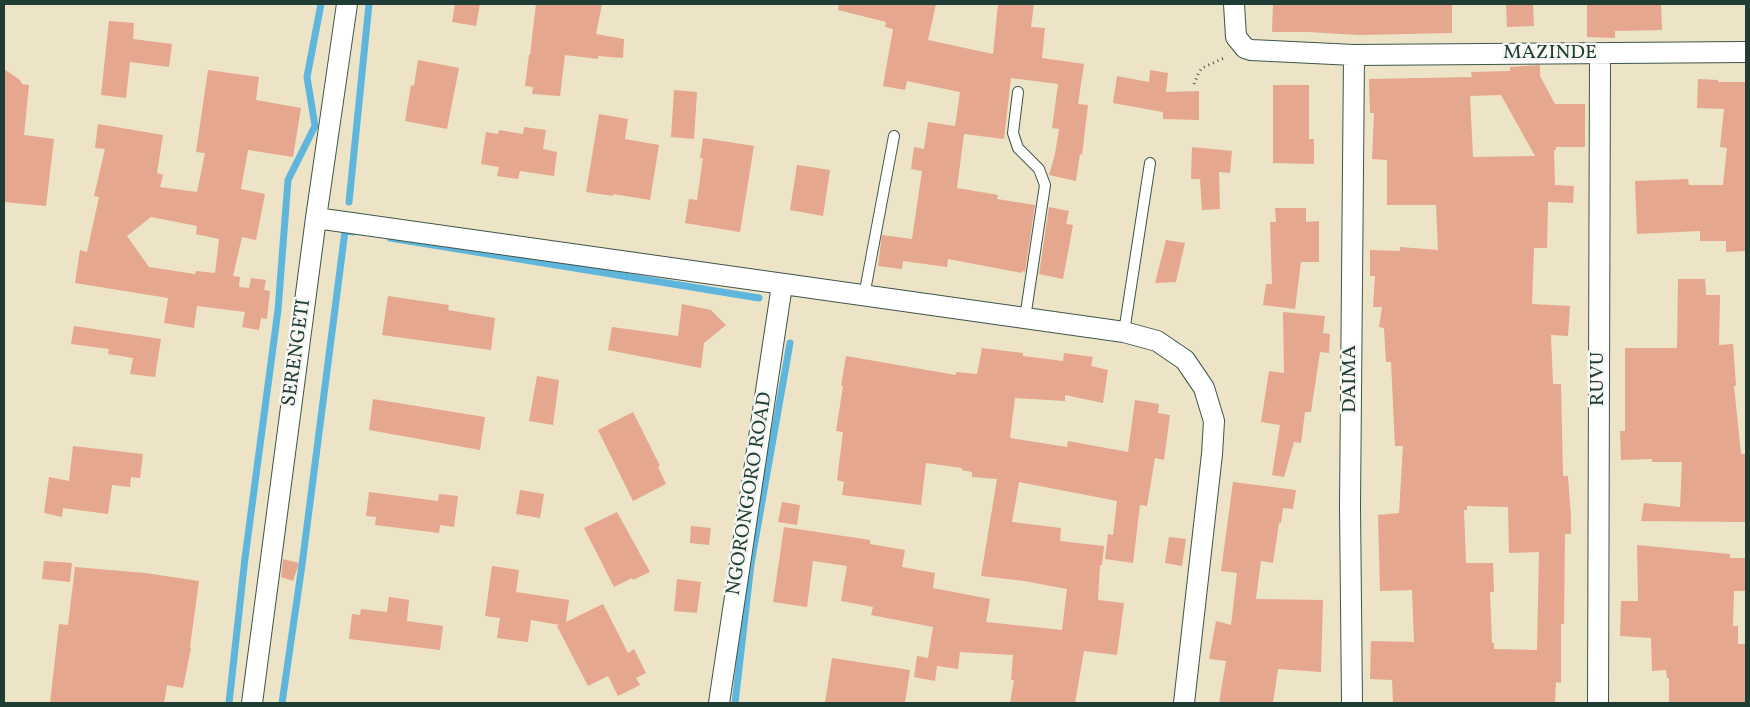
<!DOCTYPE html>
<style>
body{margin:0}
#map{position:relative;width:1750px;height:707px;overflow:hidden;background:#ede4c7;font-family:Vollkorn,serif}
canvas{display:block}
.frame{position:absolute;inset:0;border:5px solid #1f3d34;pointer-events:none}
</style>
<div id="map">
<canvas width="1750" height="707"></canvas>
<div class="frame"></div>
</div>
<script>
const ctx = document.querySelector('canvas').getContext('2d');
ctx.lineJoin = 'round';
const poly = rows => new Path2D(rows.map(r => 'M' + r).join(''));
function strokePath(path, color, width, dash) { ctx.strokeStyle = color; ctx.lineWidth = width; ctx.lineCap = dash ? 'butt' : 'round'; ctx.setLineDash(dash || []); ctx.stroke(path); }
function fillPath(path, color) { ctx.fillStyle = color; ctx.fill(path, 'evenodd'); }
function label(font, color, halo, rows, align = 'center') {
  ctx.font = font + ' Vollkorn,serif'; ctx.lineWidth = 5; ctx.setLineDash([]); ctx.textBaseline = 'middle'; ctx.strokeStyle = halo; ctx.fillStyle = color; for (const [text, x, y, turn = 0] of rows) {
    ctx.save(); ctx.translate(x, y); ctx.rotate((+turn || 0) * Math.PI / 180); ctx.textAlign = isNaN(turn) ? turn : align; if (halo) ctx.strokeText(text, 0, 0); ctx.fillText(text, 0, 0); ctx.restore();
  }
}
const stream = poly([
 [349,202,369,4],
 [390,238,759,298],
 [229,703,245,558,278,310,288,180,315,126,307,77,321,4],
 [282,703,302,565,345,231,353,232],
 [735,703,751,564,790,343]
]);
const building = poly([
 [455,4,480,4,476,26,452,22],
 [536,4,602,4,596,34,624,39,623,58,598,56,598,59,565,55,560,96,532,94,533,87,525,86,529,55,530,55],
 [839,4,936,4,928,40,993,54,998,4,1034,4,1031,27,1045,28,1042,58,1084,64,1078,104,1088,105,1082,155,1080,154,1076,181,1049,175,1055,154,1059,129,1052,128,1058,84,1011,78,1004,139,964,134,957,188,998,195,997,199,1035,205,1025,272,1022,271,1022,273,948,259,947,267,903,261,902,269,878,266,882,235,912,239,922,171,911,169,914,147,924,149,928,122,955,126,960,92,907,81,905,90,883,86,893,29,885,27,886,22,838,10],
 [1273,4,1452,4,1452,33,1360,35,1308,32,1272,32],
 [1506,4,1533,4,1534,26,1507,27],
 [1587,4,1661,4,1662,30,1615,31,1615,38,1587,37],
 [109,21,134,23,133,39,172,44,169,67,130,62,126,98,101,95],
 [418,60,459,68,447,129,405,121,411,85,414,86],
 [1540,65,1540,76,1555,104,1585,104,1585,147,1556,147,1556,150,1554,150,1555,185,1574,186,1573,203,1548,202,1547,248,1534,248,1532,304,1570,306,1568,336,1551,335,1553,384,1561,384,1563,476,1568,476,1571,518,1571,534,1565,534,1564,624,1561,624,1561,683,1556,682,1555,703,1393,703,1392,680,1370,679,1371,641,1414,642,1412,590,1380,591,1378,515,1399,513,1403,446,1395,446,1391,362,1386,362,1384,328,1379,327,1382,307,1373,307,1375,276,1370,276,1370,250,1400,251,1400,247,1438,250,1436,205,1387,205,1387,160,1372,159,1374,113,1370,113,1369,79,1472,77,1471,72,1510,71,1510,67],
 [1501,95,1535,156,1473,157,1470,96],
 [1467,506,1508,507,1509,553,1539,552,1537,650,1494,649,1494,643,1492,643,1490,592,1494,592,1493,563,1466,563,1464,510,1467,510],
 [4,69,20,80,22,84,29,85,24,135,54,139,46,206,4,202],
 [208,70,259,77,256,100,301,108,293,157,248,150,241,189,265,194,256,240,242,237,233,276,240,277,239,287,249,288,251,278,266,280,264,290,270,291,267,319,261,318,259,330,242,327,245,312,197,306,194,328,164,323,168,298,75,283,80,250,87,252,99,197,94,196,105,149,95,148,98,124,163,135,157,173,163,175,160,187,197,192,205,153,196,152],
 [151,217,197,226,196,234,219,239,215,273,196,271,195,274,149,267,127,236],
 [1150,70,1168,73,1166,92,1199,91,1199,120,1163,119,1163,112,1113,103,1117,76,1149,82],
 [1698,79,1718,80,1718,82,1746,82,1746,251,1726,252,1726,241,1700,241,1700,231,1637,234,1635,181,1688,179,1689,185,1723,185,1727,148,1720,147,1724,109,1697,108],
 [1273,85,1309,85,1309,139,1314,139,1314,164,1273,163],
 [674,90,697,92,694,139,671,137],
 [599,114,628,119,625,139,659,145,650,200,613,194,613,196,586,192],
 [524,127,546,130,543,149,557,152,554,176,520,171,518,179,497,176,499,167,481,164,486,132,498,134,499,130,523,134],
 [703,138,754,146,740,232,685,223,689,199,697,200,703,158,700,158],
 [1192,147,1232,151,1230,173,1219,172,1220,209,1202,210,1200,179,1191,179],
 [797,165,830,170,823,216,790,210],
 [1049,207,1069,211,1066,224,1073,225,1063,279,1039,274],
 [1275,208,1306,208,1306,222,1319,221,1319,262,1301,262,1295,309,1263,305,1266,284,1272,284,1270,222,1276,222],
 [1166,240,1185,243,1176,282,1155,283],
 [1678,279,1705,279,1706,295,1720,295,1719,345,1733,344,1736,386,1734,386,1741,454,1746,454,1746,522,1641,521,1644,503,1680,507,1682,462,1652,462,1652,459,1621,460,1620,431,1625,431,1625,348,1677,348],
 [388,296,449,305,448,310,495,318,491,350,382,335],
 [682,304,711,310,726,325,704,343,701,368,608,350,612,327,678,336],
 [1283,312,1325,316,1323,333,1330,334,1329,353,1320,352,1311,412,1305,412,1301,443,1294,442,1284,477,1272,475,1280,425,1261,422,1269,371,1284,373],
 [74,326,161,339,155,377,130,374,133,358,108,354,109,349,71,344],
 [982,348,1023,353,1023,356,1063,361,1064,353,1093,357,1091,366,1108,370,1103,403,1065,395,1065,401,1015,398,1010,438,1067,447,1068,441,1128,452,1135,400,1159,404,1158,413,1170,415,1164,460,1155,458,1147,506,1140,505,1133,563,1105,559,1108,534,1113,535,1117,501,1019,482,1012,522,1061,528,1060,541,1104,546,1102,565,1100,565,1098,600,1124,603,1117,655,1084,651,1075,703,1010,703,1014,680,1011,680,1013,655,960,652,958,669,937,666,935,681,914,677,917,656,928,658,933,627,871,615,873,607,841,601,847,566,813,561,807,607,773,602,784,527,870,540,870,544,905,550,902,567,935,573,933,588,990,599,986,622,1062,630,1067,589,1024,581,981,576,997,479,972,477,972,472,962,470,962,468,926,463,921,505,842,495,844,482,837,480,843,432,836,431,843,386,841,386,846,356,956,375,956,372,977,374],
 [537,376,559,380,553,425,529,421],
 [373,399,485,417,480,450,369,430],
 [633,412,660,466,658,467,666,484,633,501,598,430],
 [73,446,143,454,140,478,131,477,130,487,112,485,108,514,63,508,62,517,44,513,49,477,69,481],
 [1233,482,1296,490,1293,509,1283,508,1281,523,1279,523,1273,563,1261,561,1256,599,1323,600,1321,672,1278,669,1273,703,1219,703,1226,661,1209,659,1216,621,1231,625,1237,573,1221,571],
 [520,490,544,494,540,518,516,514],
 [369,492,438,501,439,494,458,496,454,527,440,525,439,533,375,525,376,517,366,516],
 [782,502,800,505,797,525,778,522],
 [617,512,650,572,633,580,632,578,614,587,584,528],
 [691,526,711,528,709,545,690,543],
 [1169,537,1186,539,1182,566,1165,563],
 [1637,545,1730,554,1730,558,1746,558,1746,591,1734,591,1733,626,1738,626,1738,644,1746,644,1746,703,1669,703,1669,678,1667,678,1666,670,1652,671,1651,638,1620,636,1621,601,1638,601],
 [283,559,299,563,293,581,281,577],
 [44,561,72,563,70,582,42,579],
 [492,566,519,570,516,592,569,600,566,622,603,604,628,653,634,649,646,673,636,678,640,685,618,696,608,676,588,686,557,626,560,625,531,620,528,642,497,638,500,618,485,616],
 [75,567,145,573,199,581,190,647,191,648,183,688,167,685,164,703,50,703,59,624,68,625],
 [677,579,701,582,697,613,674,611],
 [389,597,409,600,407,621,443,626,440,650,349,639,352,614,360,615,361,609,387,612],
 [832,658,910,670,905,703,825,703]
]);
const path = poly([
 [1194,84,1199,72,1202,68,1226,57]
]);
const lane = poly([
 [1018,92,1013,133,1018,148,1039,169,1045,185,1025,318],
 [864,296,894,136],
 [1124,332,1150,163]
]);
const street = poly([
 [1234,4,1236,37,1245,48,1251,50,1354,55,1746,52],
 [316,218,1124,332,1157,341,1185,360,1204,388,1214,421,1212,454,1184,703],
 [252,703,316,218,347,4],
 [719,703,782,285],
 [1352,703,1350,506,1354,55],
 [1598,703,1600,54]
]);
const streetNames = [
 ["MAZINDE",1550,54],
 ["SERENGETI",298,353,-82],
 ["DAIMA",1351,379,-90],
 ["RUVU",1599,379,-90],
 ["NGORONGORO ROAD",751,494,-81]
];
strokePath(stream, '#5fb6dc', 7);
fillPath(building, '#e5a78d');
strokePath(lane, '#3e564a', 12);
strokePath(street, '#3e564a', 22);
strokePath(path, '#3e564a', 3, [1, 4]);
strokePath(lane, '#fff', 10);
strokePath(street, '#fff', 20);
label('20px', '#1f3d34', '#f6f6f2', streetNames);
</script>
